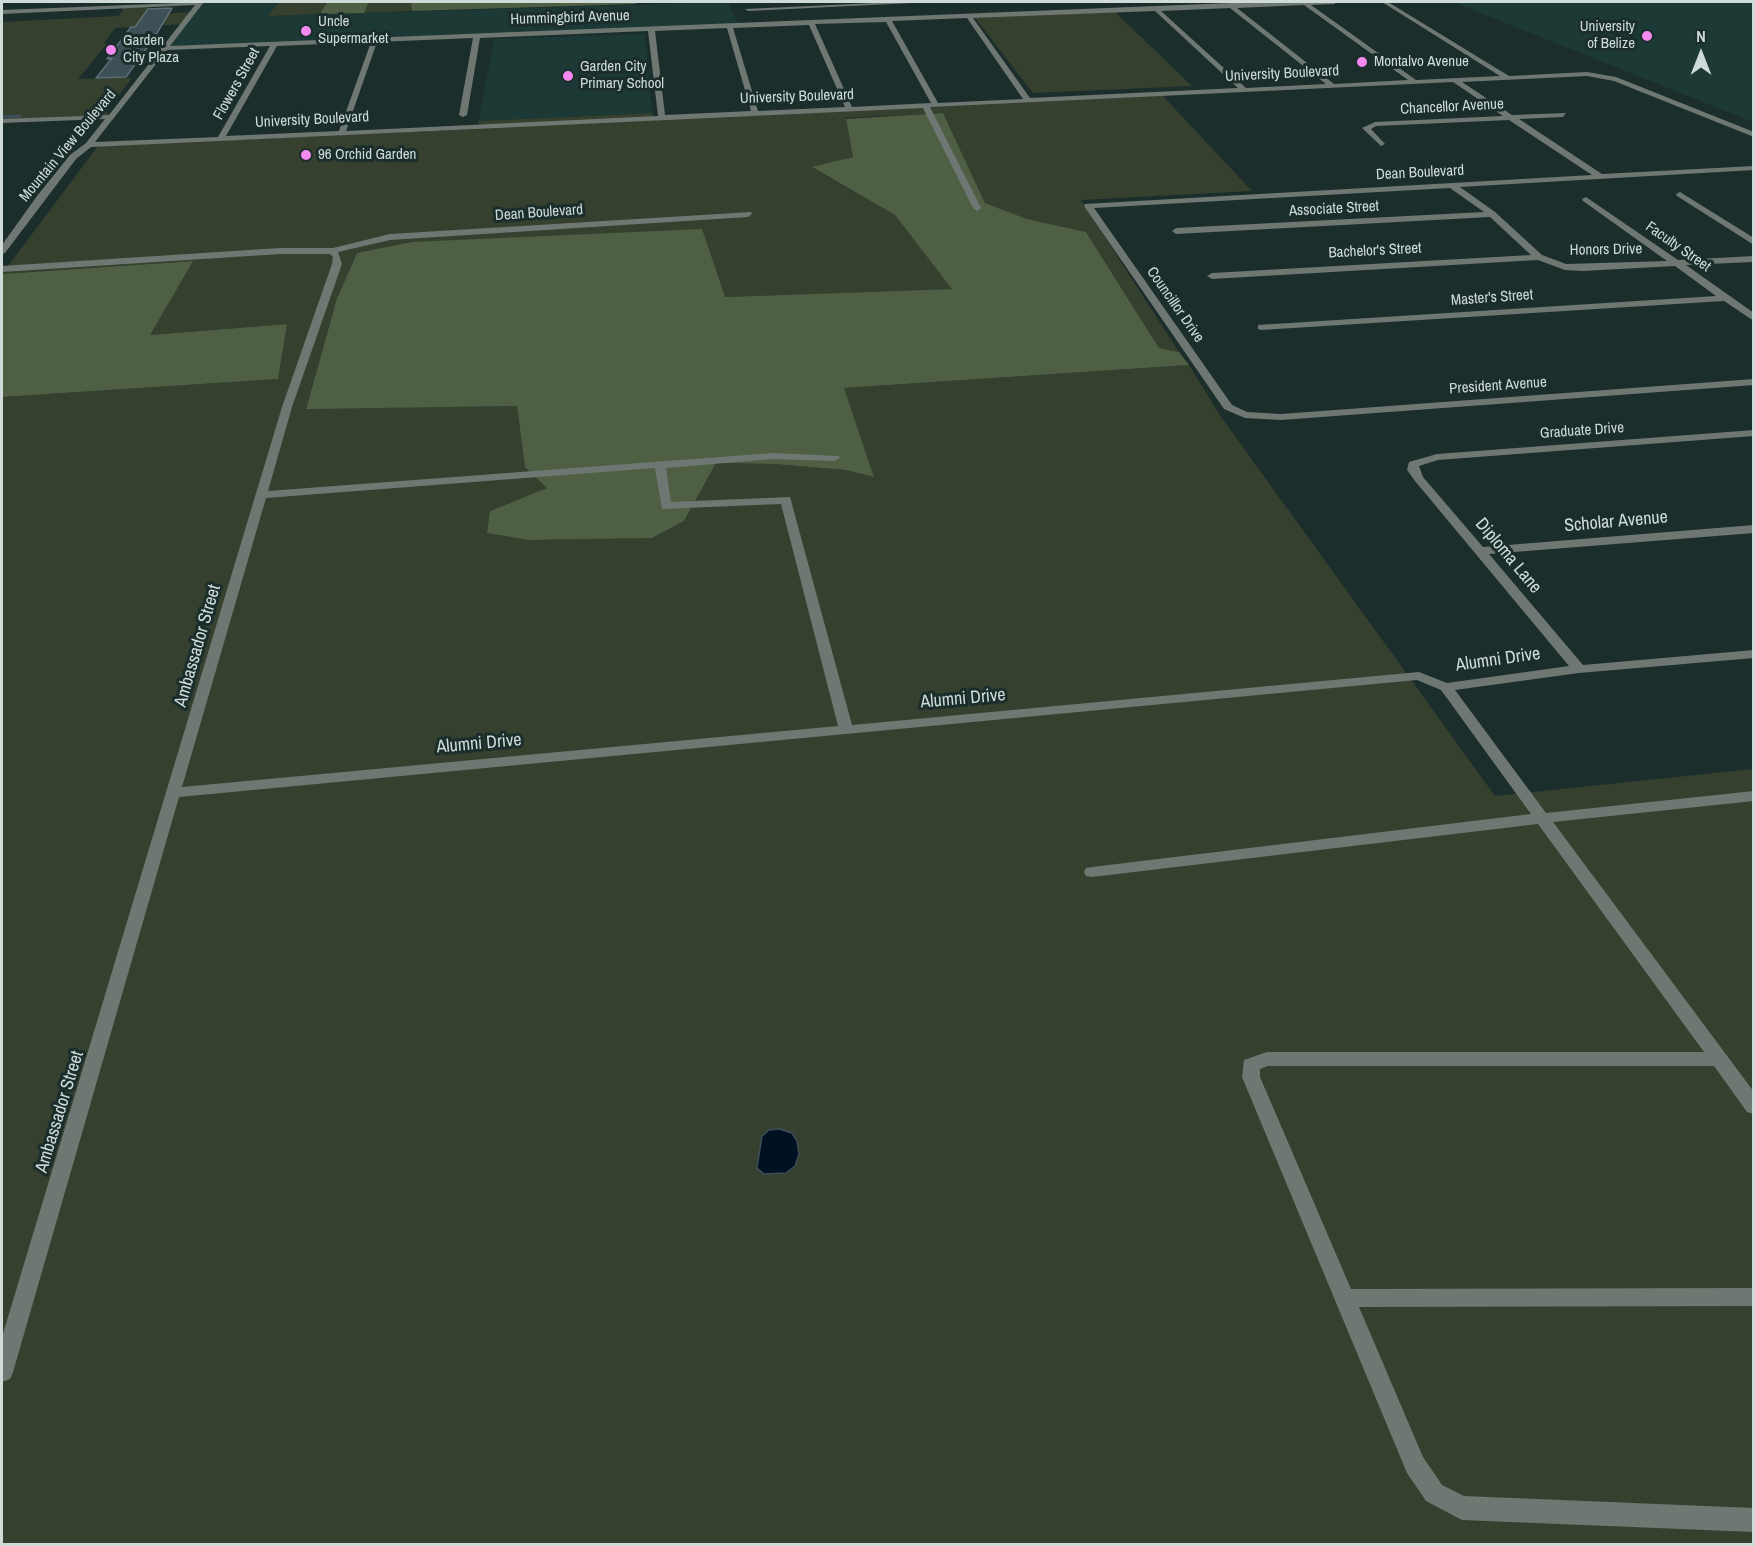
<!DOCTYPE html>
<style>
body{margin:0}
#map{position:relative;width:1755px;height:1546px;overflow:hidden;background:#1b2e2c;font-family:"Archivo Narrow",sans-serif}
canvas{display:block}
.frame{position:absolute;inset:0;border:3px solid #cfdbd9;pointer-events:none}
.north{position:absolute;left:1671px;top:24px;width:60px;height:60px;-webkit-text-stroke:4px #1b2e2c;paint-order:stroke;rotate:0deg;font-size:16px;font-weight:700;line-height:24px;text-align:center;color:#cfdbd9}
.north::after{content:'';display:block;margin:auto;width:21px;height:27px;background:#cfdbd9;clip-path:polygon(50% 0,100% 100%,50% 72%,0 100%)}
</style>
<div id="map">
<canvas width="1755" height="1546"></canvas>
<div class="frame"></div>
<div class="north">N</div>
</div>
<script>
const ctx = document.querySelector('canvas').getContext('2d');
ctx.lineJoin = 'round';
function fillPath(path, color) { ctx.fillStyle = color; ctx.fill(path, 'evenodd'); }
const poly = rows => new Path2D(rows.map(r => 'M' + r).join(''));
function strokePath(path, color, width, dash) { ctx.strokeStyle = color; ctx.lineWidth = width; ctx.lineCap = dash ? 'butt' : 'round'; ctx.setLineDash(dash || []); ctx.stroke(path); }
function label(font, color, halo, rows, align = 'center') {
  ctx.font = font + ' "Archivo Narrow",sans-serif'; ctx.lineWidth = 6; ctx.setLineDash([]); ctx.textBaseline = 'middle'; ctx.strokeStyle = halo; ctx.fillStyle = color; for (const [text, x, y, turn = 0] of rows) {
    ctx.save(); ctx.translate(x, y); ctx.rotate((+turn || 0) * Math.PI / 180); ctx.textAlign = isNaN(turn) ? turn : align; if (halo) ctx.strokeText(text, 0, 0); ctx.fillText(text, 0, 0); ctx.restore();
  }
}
const built = poly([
 [201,2,279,2,269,16,728,2,740,27,167,48],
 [1453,2,1753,2,1753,122],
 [645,34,652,113,479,121,494,39]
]);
const green = poly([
 [279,2,327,2,320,14,268,16],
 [369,2,408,2,412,3,412,11,364,13],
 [151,6,144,15,193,12,185,24,115,28,104,43,107,44,78,79,132,78,106,111,111,117,2,121,2,22,119,16,124,7],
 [1115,12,1192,86,1033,93,975,18],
 [1162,95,1252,191,1081,200,1179,352,1159,348,1086,232,1027,219,985,203,943,113,846,118,853,157,813,168,895,215,953,289,725,297,357,253,337,298,306,408,517,406,525,466,548,488,490,511,529,540,652,538,684,521,716,463,774,464,846,470,874,477,844,388,1189,365,1219,414,1495,796,1753,769,1753,1544,2,1544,2,397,277,379,287,324,149,335,192,261,2,274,98,146,478,129,479,121,652,113,655,119]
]);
const forest = poly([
 [327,2,369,2,364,13,320,14],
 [408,2,636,2,636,4,412,11,411,3],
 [943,113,985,203,1027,219,1086,232,1159,348,1179,352,1189,365,844,388,874,477,846,470,774,464,716,463,684,521,652,538,529,540,487,533,490,511,547,488,525,467,517,406,306,409,337,298,357,253,412,242,702,229,725,297,952,289,895,215,812,167,853,157,846,119],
 [193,261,150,335,287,324,278,379,2,397,2,274]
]);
const water = poly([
 [779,1129,792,1133,797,1141,799,1154,795,1166,786,1173,764,1174,757,1168,762,1136,769,1130,779,1129]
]);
const stream = poly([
 [2,117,20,116]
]);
const building = poly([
 [172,8,154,38,126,77,96,78,112,58,107,59,131,27,135,27,148,9,172,8]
]);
const minor = poly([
 [204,2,170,46,1230,3,1337,2,1334,4,1311,5,1416,80,1500,76,1382,2,1388,2,1509,76,1587,72,1616,77,1754,132,1754,137,1614,81,1587,76,1462,82,1512,115,1566,113,1563,117,1519,119,1602,174,1754,166,1754,170,1460,187,1495,212,1542,255,1566,264,1667,261,1583,201,1582,199,1586,197,1678,260,1754,256,1754,262,1686,265,1754,313,1754,321,1724,301,1261,330,1258,329,1258,325,1716,296,1675,266,1583,271,1565,270,1538,260,1212,279,1207,276,1212,273,1531,255,1490,217,1176,234,1172,231,1176,228,1484,212,1450,188,1094,208,1232,405,1247,412,1281,414,1754,379,1754,385,1281,420,1245,418,1224,409,1084,206,1085,204,1592,175,1509,120,1376,126,1371,129,1385,144,1381,146,1362,128,1375,122,1503,116,1453,82,930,107,981,208,977,211,973,208,923,108,91,147,76,159,5,253,2,254,2,245,37,196,70,155,86,143,105,119,2,123,2,119,109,115,195,5,2,14,2,10,204,2],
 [1304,5,1408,80,1334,84,1237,8,1304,5],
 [1230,8,1326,84,1246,88,1161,11,1230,8],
 [1155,11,1238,88,1030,98,973,18,1155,11],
 [967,18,1023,99,938,103,892,21,967,18],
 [886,22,931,103,852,107,815,24,886,22],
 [809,25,845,107,758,111,733,28,809,25],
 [727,28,751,111,665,115,655,31,727,28],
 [648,31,658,116,346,131,377,42,473,38,459,115,463,117,467,115,480,38,648,31],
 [371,42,339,131,226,136,277,46,371,42],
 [270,46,218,137,95,142,167,50,270,46],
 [896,2,933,2,748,11,745,9,896,2],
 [1680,192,1754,238,1754,245,1677,196,1676,194,1680,192],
 [751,212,752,214,748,217,390,240,338,252,342,264,292,407,268,491,773,453,838,456,840,458,834,461,773,459,666,468,671,502,790,497,852,725,1419,672,1447,683,1569,666,1415,481,1407,470,1409,462,1437,454,1754,430,1754,436,1438,460,1419,466,1423,477,1483,547,1754,525,1754,533,1489,554,1583,665,1754,650,1754,658,1579,673,1455,690,1546,813,1754,791,1754,801,1553,822,1754,1092,1754,1114,1747,1112,1714,1066,1268,1066,1260,1069,1260,1077,1351,1289,1754,1288,1754,1306,1359,1307,1423,1457,1442,1485,1464,1496,1754,1508,1754,1532,1462,1520,1426,1501,1407,1473,1242,1077,1244,1060,1267,1052,1704,1052,1538,824,1092,877,1086,876,1084,872,1086,868,1092,867,1531,814,1441,690,1417,680,179,797,13,1372,10,1379,2,1382,2,1337,282,407,332,264,333,257,330,254,280,254,2,272,2,266,280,248,333,248,390,234,751,212],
 [655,468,662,509,781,504,838,726,182,787,266,498,655,468]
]);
const markers = [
 [306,31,6,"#f489f0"],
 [1647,36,6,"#f489f0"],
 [111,50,6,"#f489f0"],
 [1362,62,6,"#f489f0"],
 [568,76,6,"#f489f0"],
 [306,155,6,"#f489f0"]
];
const farStreetnames = [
 ["Hummingbird Avenue",570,18,-2],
 ["University Boulevard",1282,74,-3],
 ["Flowers Street",237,84,-61],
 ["University Boulevard",797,97,-2],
 ["Chancellor Avenue",1452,107,-3],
 ["University Boulevard",312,120,-3],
 ["Mountain View Boulevard",68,146,-50],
 ["Dean Boulevard",1420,173,-3],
 ["Associate Street",1334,209,-3],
 ["Dean Boulevard",539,213,-4],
 ["Faculty Street",1678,247,35],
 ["Honors Drive",1606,250,-1],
 ["Bachelor's Street",1375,251,-3],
 ["Master's Street",1492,298,-4],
 ["Councillor Drive",1175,305,55],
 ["President Avenue",1498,386,-4],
 ["Graduate Drive",1582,431,-4]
];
const farPoinames = [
 ["Uncle",318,22],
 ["Supermarket",318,39],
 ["University",1635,27,"right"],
 ["of Belize",1635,44,"right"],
 ["Garden",123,41],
 ["City Plaza",123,58],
 ["Montalvo Avenue",1374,62],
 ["Garden City",580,67],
 ["Primary School",580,84],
 ["96 Orchid Garden",318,155]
];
const streetNames = [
 ["Scholar Avenue",1616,522,-5],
 ["Diploma Lane",1508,556,50],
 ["Ambassador Street",198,646,-74],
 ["Alumni Drive",1498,660,-8],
 ["Alumni Drive",963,699,-5],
 ["Alumni Drive",479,744,-5],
 ["Ambassador Street",60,1112,-73]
];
fillPath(built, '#1d3936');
fillPath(green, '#36402f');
fillPath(forest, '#4f5f44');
fillPath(water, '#012');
strokePath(water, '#3e4e59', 1.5);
strokePath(stream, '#3e4e59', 3);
fillPath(building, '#3d5056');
strokePath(building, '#5b6f75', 1.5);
fillPath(minor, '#6f7772');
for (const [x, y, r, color] of markers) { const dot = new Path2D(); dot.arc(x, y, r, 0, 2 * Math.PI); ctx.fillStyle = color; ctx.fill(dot); strokePath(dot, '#1b2e2c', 2); }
label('15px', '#cfdbd9', '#1b2e2c', farStreetnames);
label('15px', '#cfdbd9', '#1b2e2c', farPoinames, 'left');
label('18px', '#cfdbd9', '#1b2e2c', streetNames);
</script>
